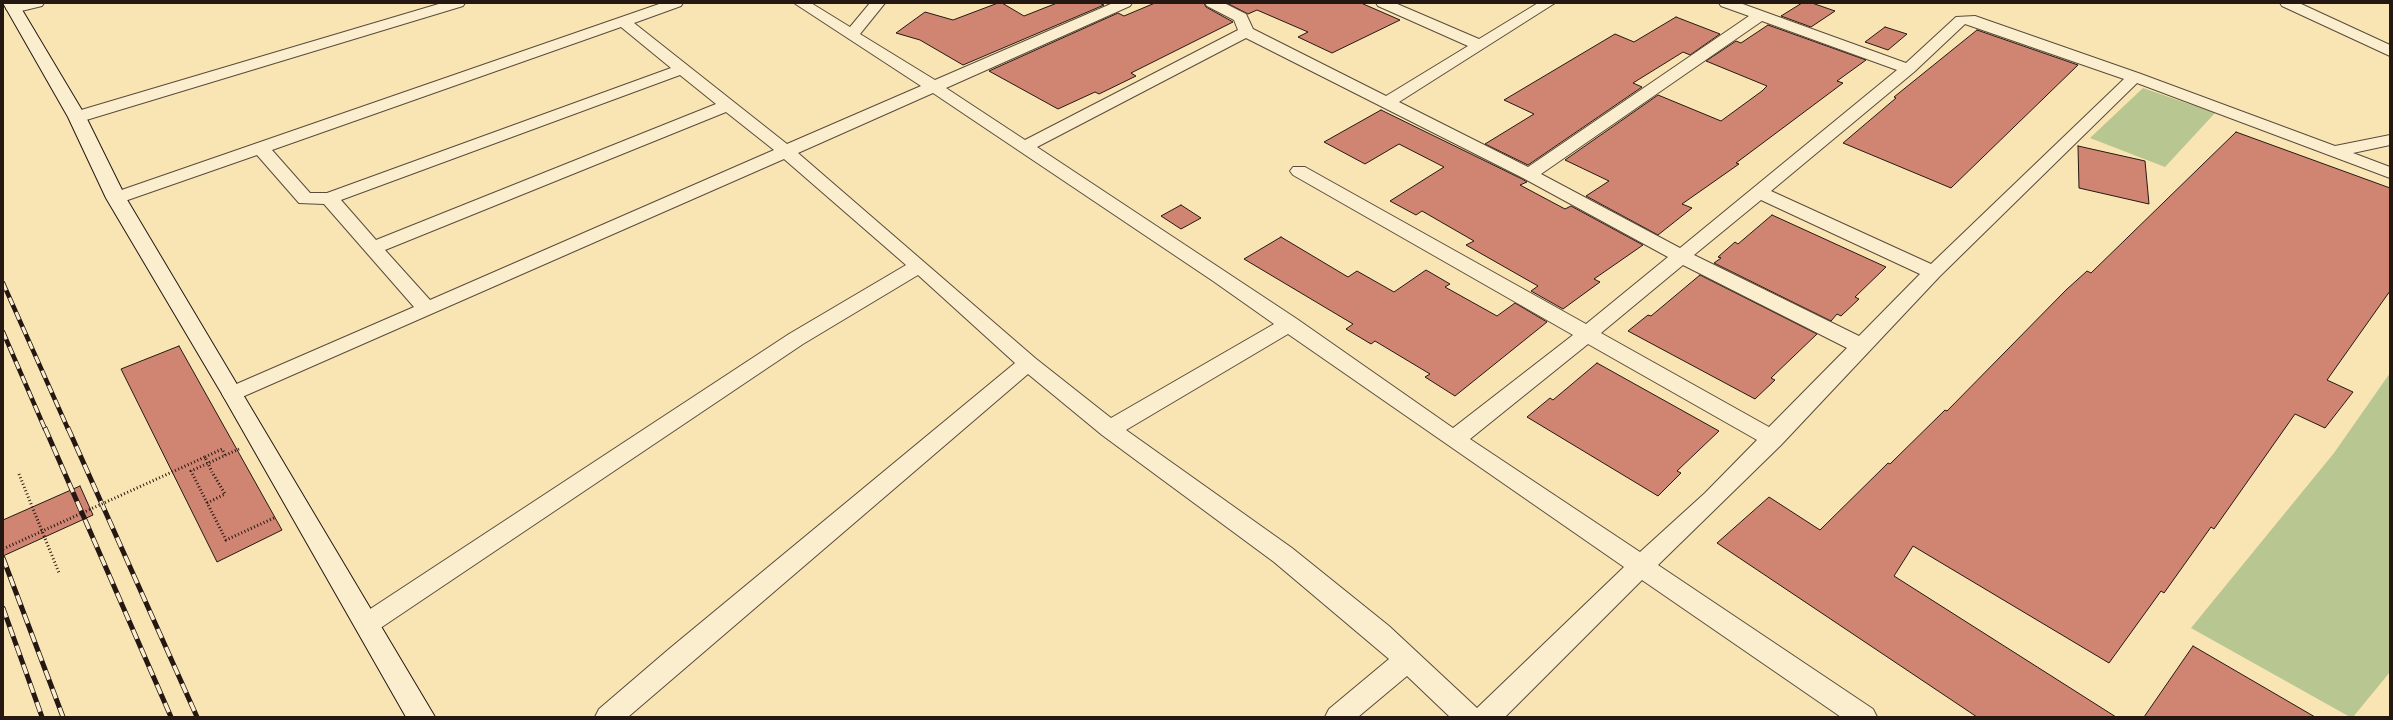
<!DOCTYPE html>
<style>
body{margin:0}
#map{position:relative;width:2393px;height:720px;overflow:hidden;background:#f9e5b3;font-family:"Sorts Mill Goudy",serif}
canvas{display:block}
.frame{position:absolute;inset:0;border:4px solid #251813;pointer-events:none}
</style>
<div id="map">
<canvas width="2393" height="720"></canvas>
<div class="frame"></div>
</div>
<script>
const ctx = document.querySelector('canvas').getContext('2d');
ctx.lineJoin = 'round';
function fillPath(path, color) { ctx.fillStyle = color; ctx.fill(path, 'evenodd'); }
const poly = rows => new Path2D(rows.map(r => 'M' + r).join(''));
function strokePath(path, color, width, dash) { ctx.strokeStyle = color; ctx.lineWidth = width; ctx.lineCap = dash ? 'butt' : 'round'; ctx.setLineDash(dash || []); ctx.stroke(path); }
const green = poly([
 [2143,88,2215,113,2165,167,2090,138],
 [2390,373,2390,672,2353,717,2350,717,2191,628,2334,453]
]);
const building = poly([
 [998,3,1002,3,1024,16,1057,3,1099,3,1104,5,963,65,920,40,896,33,925,12,953,20,998,3],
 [1155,3,1204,3,1206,7,1233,22,1131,73,1136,76,1099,94,1095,92,1058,109,989,71,1118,13,1124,16,1155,3],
 [1227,3,1361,3,1400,20,1332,53,1298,37,1308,32,1257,10,1248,14,1227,3],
 [1802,3,1812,3,1835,11,1811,27,1781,16,1802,3],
 [1676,17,1720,34,1690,55,1683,52,1633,83,1642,87,1528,165,1485,144,1534,114,1504,100,1615,34,1634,42,1676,17],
 [1768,25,1866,60,1837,81,1843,83,1736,163,1739,164,1682,204,1692,208,1658,235,1586,196,1609,181,1565,160,1658,95,1721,121,1762,91,1767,86,1706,61,1736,41,1741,43,1768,25],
 [1885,27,1907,34,1888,50,1865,42,1885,27],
 [1977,30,2078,65,1951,188,1843,143,1896,98,1894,97,1977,30],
 [1381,110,1522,179,1527,182,1520,185,1565,209,1571,206,1643,245,1594,279,1600,282,1563,309,1531,291,1538,286,1466,245,1474,241,1422,211,1416,215,1390,201,1444,167,1399,144,1365,164,1324,142,1381,110],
 [2236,132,2390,188,2390,291,2327,380,2353,392,2325,428,2295,414,2214,529,2211,527,2164,593,2161,591,2109,663,1913,546,1894,576,2116,717,1977,717,1717,543,1769,497,1820,530,1888,463,1890,464,1945,410,1947,411,2066,290,2087,271,2091,273,2236,132],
 [2078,146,2145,161,2149,204,2079,188,2078,146],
 [1181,205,1201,218,1181,229,1161,216,1181,205],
 [1772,215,1886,267,1855,297,1859,299,1841,316,1837,314,1831,321,1714,263,1721,258,1718,257,1735,242,1738,244,1772,215],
 [1281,237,1348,277,1357,271,1394,292,1426,270,1450,284,1445,287,1497,316,1515,303,1547,322,1455,396,1425,377,1430,374,1375,341,1371,344,1346,329,1353,324,1244,259,1281,237],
 [1700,275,1817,334,1771,378,1775,380,1755,399,1628,331,1648,315,1651,316,1700,275],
 [179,346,282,530,217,562,121,369,179,346],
 [1597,363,1719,431,1677,471,1681,473,1658,496,1527,417,1550,398,1553,400,1597,363],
 [80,486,93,515,3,556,3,520,80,486],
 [2193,646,2315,717,2144,717,2193,646]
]);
const path = poly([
 [239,449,191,471,226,540,276,517],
 [205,457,222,449,225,455],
 [19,474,59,573],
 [207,503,225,494,212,472]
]);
const street = poly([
 [19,3,44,3,42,6,13,13,6,9,8,6,19,3],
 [442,3,465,3,463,6,83,121,71,121,69,117,71,113,442,3],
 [662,3,683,3,681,6,634,23,787,144,921,86,794,3,811,3,850,27,870,3,885,3,860,34,935,80,1113,3,1132,3,1130,6,946,88,1025,140,1238,30,1234,20,1207,6,1205,3,1224,3,1246,14,1253,29,1386,96,1468,46,1378,6,1376,3,1395,3,1479,39,1538,3,1555,3,1399,102,1528,167,1749,16,1721,6,1719,3,1740,3,1906,63,1956,17,1975,16,2141,74,2335,146,2390,135,2390,145,2353,153,2390,167,2390,178,2137,83,1940,276,1781,445,1658,565,1873,709,1877,717,1841,717,1642,580,1505,717,1450,717,1407,676,1358,717,1325,717,1329,709,1389,659,1274,562,1102,435,1028,374,628,717,595,717,599,709,669,649,1015,363,918,275,803,344,376,631,367,634,358,631,354,624,358,617,789,334,906,265,784,159,233,401,225,399,222,394,225,389,414,307,324,204,299,203,257,155,122,202,116,203,110,202,107,198,110,194,662,3],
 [1762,21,1897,70,1680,248,1541,174,1762,21],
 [1965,24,2124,79,1931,264,1771,191,1914,72,1965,24],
 [621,27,671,68,327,193,310,193,272,150,621,27],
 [1246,38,1523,178,1668,257,1586,324,1305,167,1293,167,1290,171,1293,175,1573,335,1453,428,1297,319,1037,147,1246,38],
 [680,75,716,104,376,240,341,200,680,75],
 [933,93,1213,281,1274,324,1111,418,1035,358,798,153,933,93],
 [726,112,774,150,430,300,385,250,726,112],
 [1761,200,1920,274,1859,336,1694,255,1761,200],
 [1683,265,1847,348,1769,427,1601,333,1683,265],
 [1288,334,1624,567,1477,708,1389,626,1292,548,1126,430,1288,334],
 [1588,344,1757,440,1705,493,1640,552,1470,439,1588,344],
 [2280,3,2299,3,2390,45,2390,56,2282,6,2280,3]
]);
const secondary = poly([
 [3,3,18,3,86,117,126,198,435,717,406,717,222,394,106,198,68,117,3,3]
]);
const railFar1 = poly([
 [3,283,68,429],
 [3,332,45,429]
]);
const rail = poly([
 [45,428,171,717],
 [68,428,197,717],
 [3,558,63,717],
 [3,608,42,717]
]);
const pathBridge = poly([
 [3,549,205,457,212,472]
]);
fillPath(green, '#b8c691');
fillPath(building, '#d08573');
strokePath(building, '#251813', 1);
strokePath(street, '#5a4b3b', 2);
strokePath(secondary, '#251813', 2);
strokePath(path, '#251813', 3, [1, 2.5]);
fillPath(street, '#fbeece');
fillPath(secondary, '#fbeece');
strokePath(railFar1, '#251813', 4.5);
strokePath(rail, '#251813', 5);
strokePath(railFar1, '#fbeece', 3, [8]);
strokePath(rail, '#fbeece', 3.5, [10]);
strokePath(pathBridge, '#251813', 3, [1, 2.5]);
</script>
